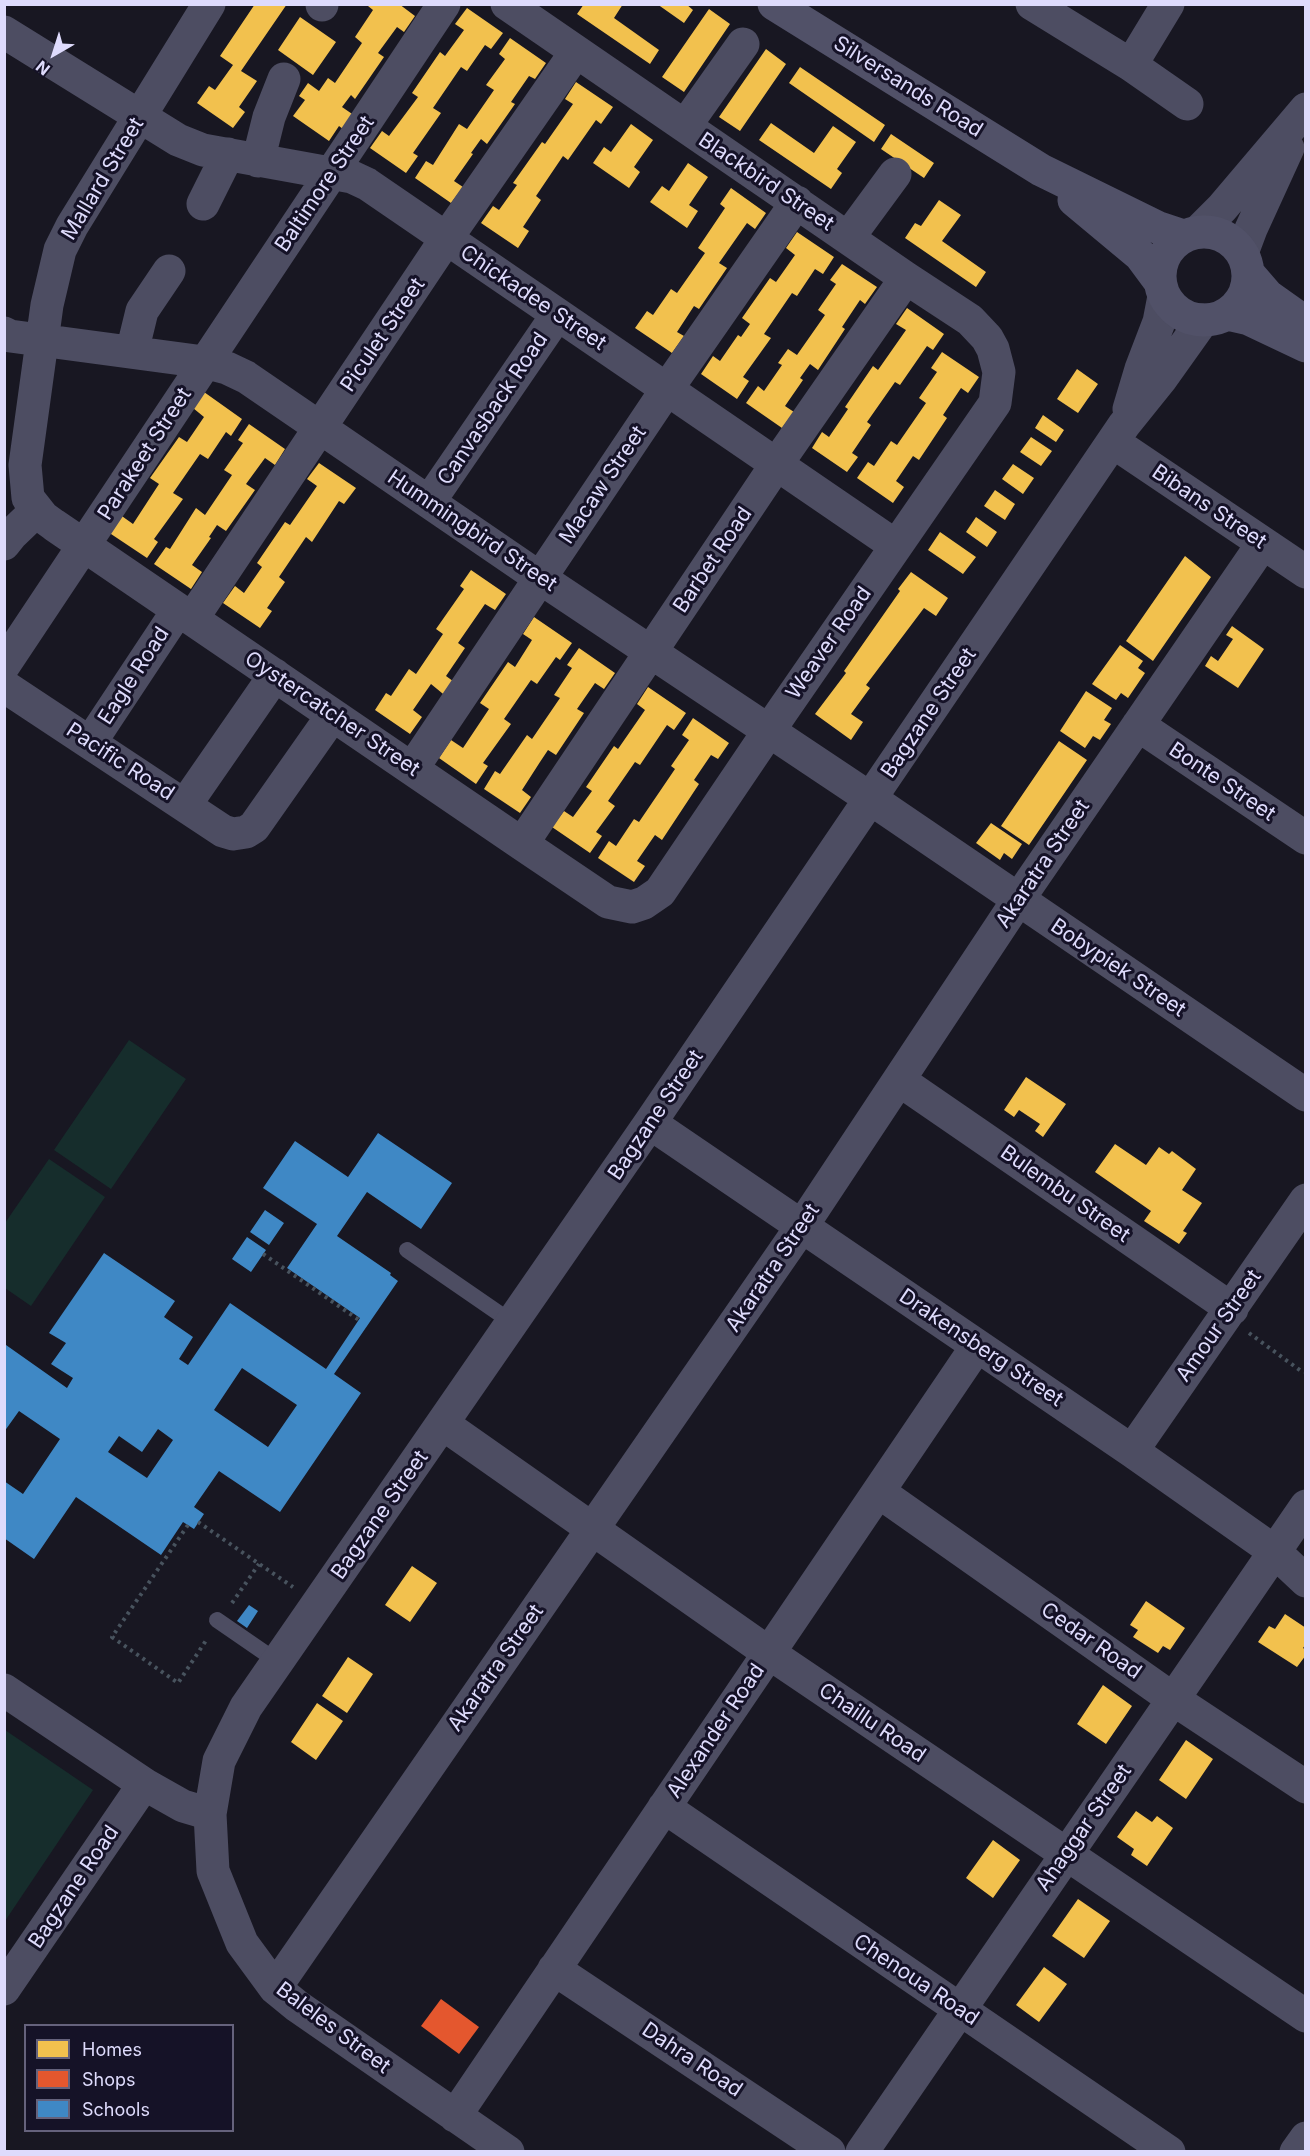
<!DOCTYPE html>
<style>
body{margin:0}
#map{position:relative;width:1310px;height:2156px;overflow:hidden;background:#181722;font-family:Inter,sans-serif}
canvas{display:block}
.frame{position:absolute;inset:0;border:6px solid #dedbfc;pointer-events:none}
.legend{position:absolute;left:24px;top:2024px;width:210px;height:108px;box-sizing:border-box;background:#151227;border:2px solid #65627c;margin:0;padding:8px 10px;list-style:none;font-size:18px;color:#dedbfc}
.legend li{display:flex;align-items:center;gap:12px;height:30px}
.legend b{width:30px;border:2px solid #65627c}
.north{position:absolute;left:24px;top:24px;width:60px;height:60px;-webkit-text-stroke:4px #151227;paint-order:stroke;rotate:219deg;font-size:16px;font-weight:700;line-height:24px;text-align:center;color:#dedbfc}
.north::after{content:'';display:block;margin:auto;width:21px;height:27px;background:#dedbfc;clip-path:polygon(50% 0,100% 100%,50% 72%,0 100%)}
</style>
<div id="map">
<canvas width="1310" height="2156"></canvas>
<div class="frame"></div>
<ul class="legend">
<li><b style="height:16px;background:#f2c14e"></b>Homes</li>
<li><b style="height:16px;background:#e4572e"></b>Shops</li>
<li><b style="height:16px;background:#3f88c5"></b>Schools</li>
</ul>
<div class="north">N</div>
</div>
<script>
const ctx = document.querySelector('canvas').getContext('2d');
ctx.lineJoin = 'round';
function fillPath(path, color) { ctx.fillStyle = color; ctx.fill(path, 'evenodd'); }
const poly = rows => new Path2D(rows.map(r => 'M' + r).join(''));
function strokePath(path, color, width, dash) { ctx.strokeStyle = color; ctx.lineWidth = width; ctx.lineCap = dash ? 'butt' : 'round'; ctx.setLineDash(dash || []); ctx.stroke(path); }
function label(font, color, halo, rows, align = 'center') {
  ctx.font = font + ' Inter,sans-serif'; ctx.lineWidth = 6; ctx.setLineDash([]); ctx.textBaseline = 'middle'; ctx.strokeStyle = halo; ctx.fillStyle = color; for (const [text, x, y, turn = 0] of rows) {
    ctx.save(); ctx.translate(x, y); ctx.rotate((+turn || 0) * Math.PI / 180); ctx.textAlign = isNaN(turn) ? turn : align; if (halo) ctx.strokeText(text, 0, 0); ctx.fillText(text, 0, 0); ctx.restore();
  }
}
const green = poly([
 [129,1040,186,1079,111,1189,54,1150],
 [49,1159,105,1197,31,1306,5,1288,5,1223],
 [5,1730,93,1790,5,1921]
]);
const homes = poly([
 [255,4,287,4,241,71,257,81,239,107,245,112,233,128,197,103,209,86,215,90,233,65,220,56],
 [369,4,399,4,415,16,404,32,397,27,378,53,384,57,355,99,351,95,342,107,358,118,348,133,339,126,329,141,293,116,305,100,299,96,308,83,319,91,328,78,335,83,362,43,355,37,373,10,368,6],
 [584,4,623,4,614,18,659,50,650,64,577,14],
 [657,4,686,4,693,10,684,23],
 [467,8,503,33,491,49,485,45,467,71,461,67,433,108,441,113,413,153,418,156,406,173,370,148,382,131,389,136,418,97,412,93,440,52,445,56,464,30,455,24],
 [709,9,730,24,684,92,662,77],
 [300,17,336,42,313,75,278,50],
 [510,38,546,63,535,79,529,76,511,102,515,104,487,144,481,139,471,153,473,154,454,181,463,187,451,203,415,178,426,161,433,165,459,124,467,129,494,90,486,85,505,59,499,54],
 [766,49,786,64,740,131,719,117],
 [800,67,885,125,874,142,789,83],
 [576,82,613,107,601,124,596,120,568,160,563,156,536,196,541,200,523,227,529,231,518,248,481,223,493,206,499,210,517,185,513,183,542,142,545,144,573,104,565,99],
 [771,123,814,153,833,126,856,142,837,169,842,173,831,189,759,140],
 [631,124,653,140,634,167,640,172,629,188,593,163,604,147,611,152],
 [891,134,934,163,924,178,881,149],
 [688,163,708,177,689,205,698,211,687,228,650,202,662,186,669,191],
 [731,188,766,213,755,229,747,223,719,263,727,268,699,309,694,306,677,332,684,336,672,353,635,328,647,311,653,315,671,289,677,293,705,253,698,248,725,208,720,204],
 [939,200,961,215,942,241,986,272,976,287,905,238,915,223,921,226],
 [797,232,834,257,823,274,815,269,797,296,792,293,764,334,771,338,743,377,749,381,737,399,701,374,713,356,720,361,738,335,741,337,750,324,742,318,770,278,776,282,795,255,786,248],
 [842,264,877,287,865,304,860,300,842,327,845,329,818,370,810,364,800,378,803,380,785,406,794,412,782,428,746,403,758,386,764,391,782,365,778,363,788,349,797,355,825,315,818,310,836,284,830,280],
 [907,308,944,334,933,350,927,346,900,385,895,382,867,422,871,425,852,453,858,457,847,472,812,448,822,432,829,437,848,409,845,407,873,366,878,370,906,330,896,324],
 [942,352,979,377,968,393,961,388,943,415,947,418,919,460,913,456,896,481,904,487,893,503,857,478,868,462,874,466,891,441,897,445,926,403,919,398,937,372,931,368],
 [1077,369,1098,384,1078,413,1057,399],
 [204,392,242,419,231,436,226,432,208,459,200,454,173,493,183,499,154,539,158,542,147,558,108,532,119,514,133,524,159,484,150,478,179,437,187,442,204,417,193,408],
 [1043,415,1064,430,1056,442,1035,428],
 [249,424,285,449,275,465,265,458,246,484,255,490,226,531,217,525,209,537,211,538,192,565,202,572,191,589,154,564,166,547,170,549,196,508,205,515,232,475,224,470,243,443,238,440],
 [1031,437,1052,451,1041,466,1020,452],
 [319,463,356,488,344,504,339,501,312,542,306,537,279,577,285,582,267,608,272,611,260,628,223,603,235,586,244,593,262,567,257,563,285,522,290,525,317,486,307,479],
 [1013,464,1034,478,1023,494,1002,479],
 [995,490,1015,504,1005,520,984,506],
 [976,517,997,532,987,547,966,532],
 [940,532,976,557,963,574,928,550],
 [1185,556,1211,577,1153,661,1126,641],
 [471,570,506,594,495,610,485,604,458,643,465,648,446,676,457,684,448,698,431,684,413,710,422,717,410,734,375,710,386,693,391,696,409,669,416,674,443,634,436,629,464,589,460,586],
 [911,572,948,598,936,616,924,608,866,685,870,688,851,714,863,722,851,740,815,714,846,673,844,671,900,591,898,589],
 [534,617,572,643,560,660,556,657,537,684,531,680,504,719,511,724,483,763,488,766,476,784,439,758,451,740,463,748,489,709,480,703,508,662,515,667,532,640,523,634],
 [1232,626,1264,649,1238,688,1205,666,1211,656,1218,661,1233,639,1226,635],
 [1120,645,1143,661,1138,668,1145,673,1128,698,1121,693,1116,700,1092,684],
 [579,648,615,673,604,689,595,683,577,709,584,713,556,755,548,750,540,762,522,790,531,797,520,813,484,789,495,771,500,774,527,735,532,739,560,698,554,695,572,668,567,665],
 [648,687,686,713,674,730,667,725,640,765,635,762,608,801,615,806,596,832,602,836,590,853,552,827,564,811,573,817,592,791,586,787,614,746,618,749,645,710,637,704],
 [1086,691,1112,708,1104,720,1111,724,1100,740,1093,736,1085,748,1060,731],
 [693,718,729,743,718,759,711,755,694,780,699,784,662,840,655,835,637,861,645,866,634,882,598,858,609,841,616,846,634,819,639,822,675,769,671,766,689,740,682,735],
 [1059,741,1087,760,1029,845,1001,826],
 [991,823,1022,844,1012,859,1004,853,1000,860,976,843],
 [1026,1077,1066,1104,1043,1137,1035,1131,1040,1124,1019,1110,1014,1117,1004,1110],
 [1115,1144,1146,1165,1159,1147,1169,1154,1172,1151,1196,1169,1182,1190,1202,1203,1183,1231,1187,1233,1179,1244,1144,1221,1151,1211,1095,1172],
 [412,1566,437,1583,410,1622,385,1605],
 [1146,1601,1185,1628,1170,1650,1163,1646,1158,1653,1133,1637,1138,1630,1130,1625],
 [1285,1614,1306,1628,1306,1644,1303,1648,1306,1650,1306,1655,1297,1667,1258,1642,1269,1626,1275,1629],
 [348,1657,373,1674,347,1713,322,1696],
 [1103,1685,1132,1706,1106,1744,1077,1724],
 [317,1703,343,1721,316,1760,291,1742],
 [1186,1740,1213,1759,1186,1799,1159,1780],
 [1136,1811,1152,1822,1157,1816,1173,1828,1147,1866,1131,1855,1134,1849,1117,1837],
 [993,1840,1020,1860,993,1898,966,1878],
 [1078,1899,1110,1921,1084,1958,1052,1936],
 [1044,1967,1067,1984,1039,2022,1016,2005]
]);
const shops = poly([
 [441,1999,479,2027,459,2054,421,2026]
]);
const schools = poly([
 [378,1133,452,1183,421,1229,367,1192,337,1236,391,1273,390,1275,398,1281,334,1374,361,1393,280,1512,219,1471,194,1507,204,1514,194,1529,183,1522,161,1555,76,1497,34,1559,4,1538,4,1481,23,1494,60,1439,19,1411,4,1432,6,1345,67,1388,73,1378,51,1364,66,1343,49,1333,104,1253,175,1301,164,1317,193,1337,179,1359,188,1365,230,1303,326,1369,360,1318,287,1268,317,1224,263,1188,295,1141,348,1177],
 [242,1368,297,1405,268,1447,214,1410],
 [158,1429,173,1440,147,1478,108,1452,119,1436,142,1452],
 [265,1210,284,1223,269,1245,250,1232],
 [247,1237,266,1250,251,1272,232,1259],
 [249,1605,258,1611,247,1628,237,1621]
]);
const path = poly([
 [263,1254,359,1320],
 [1249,1333,1301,1371,1306,1372],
 [198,1522,293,1587],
 [188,1525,112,1637,178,1683,207,1639],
 [232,1603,259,1564]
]);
const lane = poly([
 [407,1250,513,1323],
 [217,1620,278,1662]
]);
const street = poly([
 [209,4,72,226,60,250,47,305,25,465,28,498,43,517,54,525,522,844,608,902,632,907,644,903,660,892,781,713,995,403,999,372,993,349,987,338,970,320,906,278,507,4],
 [1032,4,1131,65,1187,104],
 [322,5,322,4],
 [4,32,178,140,203,150,352,177,367,184,896,546],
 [1131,65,1168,4],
 [685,126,743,44],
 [258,161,269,117,284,79],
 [203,204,228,154],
 [1199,231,1222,208,1306,109],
 [848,238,895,174],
 [1242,253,1251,229,1288,148],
 [4,333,10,336,204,362,227,368,246,377,540,578,871,799,1306,1095],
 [132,352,142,311,169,271],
 [1129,409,1141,369,1159,322,1164,296],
 [1113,442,1306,572],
 [429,502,557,315],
 [4,544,12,534,37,510],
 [192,619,446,239,576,52],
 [4,665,444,4],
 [4,686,223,831,233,834,246,832,254,827,332,716],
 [1138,725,1306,838],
 [90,743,178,610],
 [412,769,667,389,797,202],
 [185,805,275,675],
 [522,844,776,465,906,278],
 [899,1080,1232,1309],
 [650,1123,1132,1451,1274,1551,1306,1581],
 [443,1424,769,1653,1306,2016],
 [1132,1451,1306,1200],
 [879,1492,1173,1699,1306,1787],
 [4,1690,144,1784,183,1806,210,1814],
 [664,1807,1169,2152],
 [554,1969,829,2152],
 [275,1988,802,1226,1018,900,1263,543],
 [4,1989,144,1784],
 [455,2116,977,1346],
 [508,2152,297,2006,275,1988,242,1943,213,1871,210,1814,219,1761,246,1707,650,1123,1124,425,1161,379,1203,320],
 [862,2152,1306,1506],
 [1296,2152,1306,2138]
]);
const secondary = poly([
 [774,4,1041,170,1159,228,1183,236],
 [1074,200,1140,255,1160,282],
 '1160 276a44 44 0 1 1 88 0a44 44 0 1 1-88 0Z',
 [1249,274,1268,296,1306,323],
 [1227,314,1249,319,1306,346]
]);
const streetNames = [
 ["Silversands Road",908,87,32],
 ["Mallard Street",103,179,-59],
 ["Blackbird Street",766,182,34],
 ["Baltimore Street",325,184,-56],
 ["Chickadee Street",533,298,34],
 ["Piculet Street",383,335,-56],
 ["Canvasback Road",493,409,-56],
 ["Parakeet Street",145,454,-57],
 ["Macaw Street",603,485,-56],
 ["Bibans Street",1209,507,34],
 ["Hummingbird Street",472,531,34],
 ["Barbet Road",713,560,-56],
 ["Weaver Road",829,643,-55],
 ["Eagle Road",134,676,-57],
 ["Bagzane Street",929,713,-56],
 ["Oystercatcher Street",332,714,34],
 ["Pacific Road",120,762,33],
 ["Bonte Street",1222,782,34],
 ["Akaratra Street",1043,864,-56],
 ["Bobypiek Street",1118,968,34],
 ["Bagzane Street",656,1115,-56],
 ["Bulembu Street",1065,1194,35],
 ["Akaratra Street",773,1268,-56],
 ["Amour Street",1219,1326,-55],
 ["Drakensberg Street",981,1348,34],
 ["Bagzane Street",380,1515,-55],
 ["Cedar Road",1091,1641,35],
 ["Akaratra Street",496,1668,-55],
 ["Chaillu Road",872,1723,34],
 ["Alexander Road",716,1731,-56],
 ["Ahaggar Street",1084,1828,-55],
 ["Bagzane Road",74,1887,-56],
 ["Chenoua Road",916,1980,34],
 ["Baleles Street",333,2028,37],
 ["Dahra Road",692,2060,34]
];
fillPath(green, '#162d2c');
fillPath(homes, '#f2c14e');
fillPath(shops, '#e4572e');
fillPath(schools, '#3f88c5');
strokePath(path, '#48535e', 4, [3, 4.5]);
strokePath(lane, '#4d4d62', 16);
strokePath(street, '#4d4d62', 33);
strokePath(secondary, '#515168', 33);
label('21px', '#dedbfc', '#151227', streetNames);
</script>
